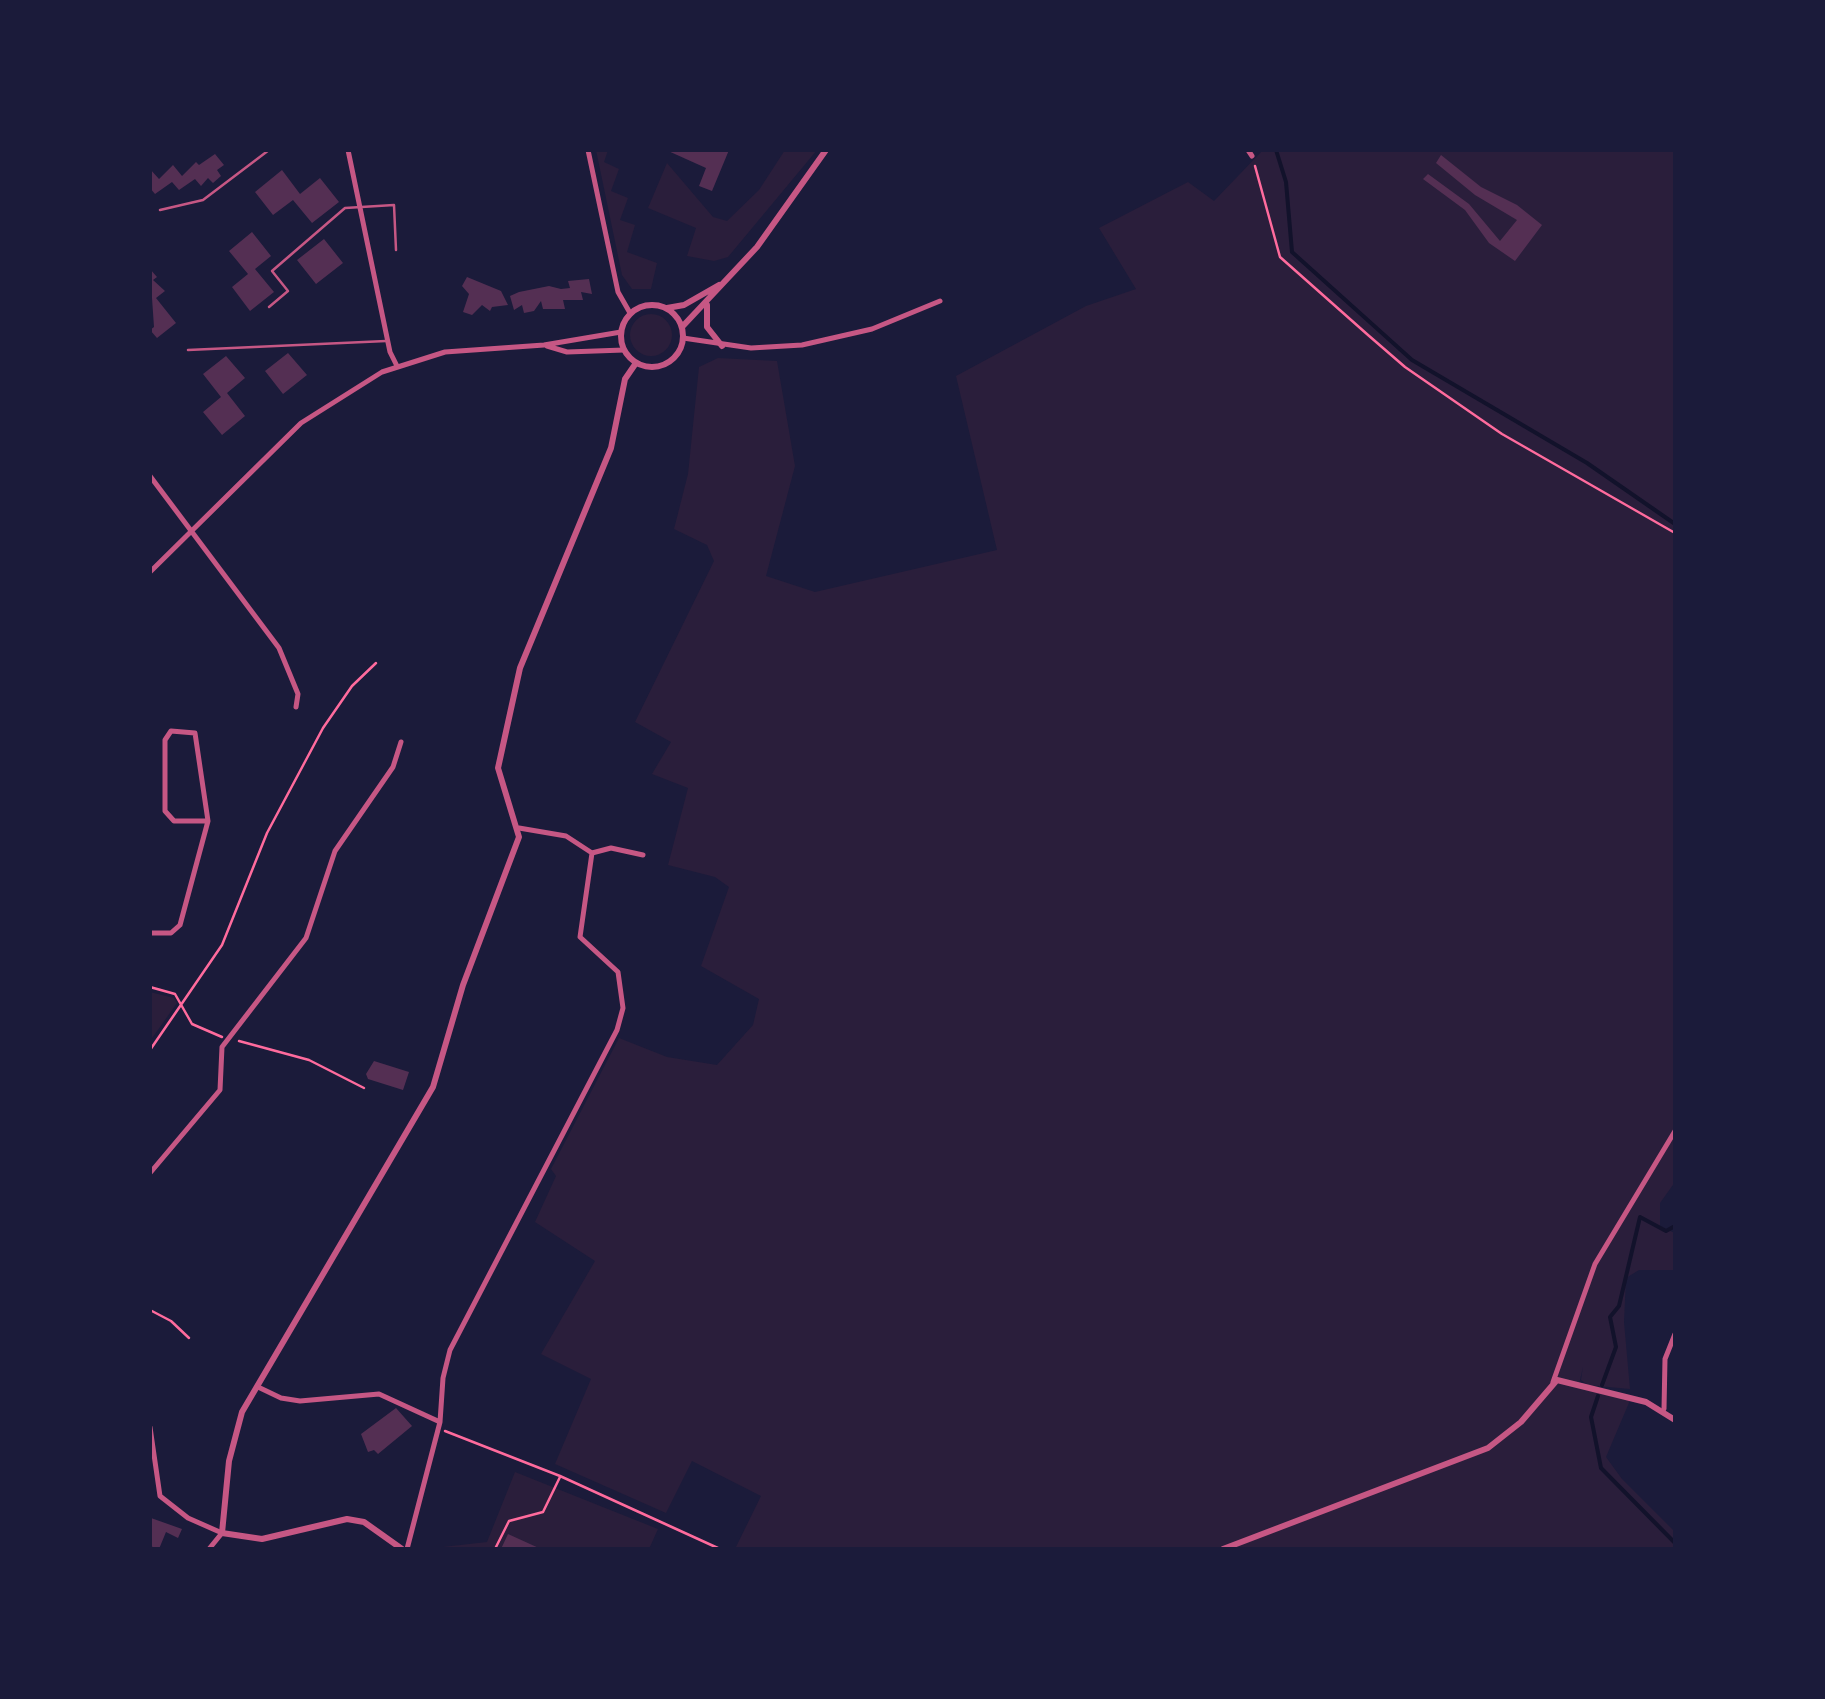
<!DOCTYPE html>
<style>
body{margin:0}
#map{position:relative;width:1825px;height:1699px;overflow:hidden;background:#1b1b3a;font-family:Mulish,sans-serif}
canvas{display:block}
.frame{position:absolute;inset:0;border:152px solid #1b1b3a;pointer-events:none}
</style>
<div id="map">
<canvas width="1825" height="1699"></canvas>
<div class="frame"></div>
</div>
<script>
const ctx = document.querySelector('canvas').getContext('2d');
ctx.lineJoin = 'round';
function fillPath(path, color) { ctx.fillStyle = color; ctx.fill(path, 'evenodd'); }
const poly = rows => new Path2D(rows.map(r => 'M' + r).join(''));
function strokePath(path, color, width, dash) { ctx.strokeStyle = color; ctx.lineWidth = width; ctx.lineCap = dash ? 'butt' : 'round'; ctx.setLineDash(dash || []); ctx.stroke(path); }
const green = poly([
 [596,150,608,150,604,162,619,169,611,191,628,198,620,220,635,225,627,252,657,263,651,289,632,289,622,275],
 [785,150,817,150,728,257,714,261,687,256,696,228,648,208,667,163,713,217,727,221,759,190],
 [1263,150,1675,150,1675,1182,1660,1203,1660,1227,1675,1233,1675,1270,1639,1270,1626,1278,1624,1322,1630,1389,1588,1385,1581,1380,1583,1367,1579,1384,1631,1398,1606,1457,1622,1479,1675,1532,1675,1549,735,1549,761,1496,692,1461,666,1513,555,1464,591,1379,541,1354,595,1261,535,1222,556,1176,551,1169,619,1038,667,1057,717,1065,753,1025,759,999,701,966,729,887,715,877,668,865,688,788,652,774,671,742,635,722,714,561,707,545,674,529,688,474,699,367,718,358,777,361,795,466,766,576,815,592,997,550,956,376,1086,306,1136,289,1099,228,1188,182,1214,201],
 '630 335a21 21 0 1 1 42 0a21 21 0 1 1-42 0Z',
 [150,992,174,998,177,1003,150,1041],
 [515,1472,658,1529,649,1549,425,1549,487,1542]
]);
const stream = poly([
 [1276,150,1286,182,1292,252,1412,360,1587,463,1675,524],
 [1602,1385,1616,1347,1610,1317,1619,1306,1640,1217,1666,1231,1675,1226],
 [1598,1396,1591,1417,1601,1468,1675,1543]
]);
const building = poly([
 [666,150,729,150,712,191,699,186,706,168],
 [215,154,224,165,217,170,221,176,213,183,208,178,201,186,195,179,179,190,172,182,155,194,150,188,150,169,159,179,173,165,182,176,196,162,199,165],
 [1441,155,1481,187,1517,205,1542,225,1515,261,1489,243,1465,210,1423,179,1428,174,1469,204,1500,241,1517,220,1475,195,1436,163],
 [282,170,300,194,320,178,339,202,312,223,293,200,273,215,255,192],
 [252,232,271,256,255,269,274,292,250,311,232,287,248,274,229,251],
 [324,239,343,263,316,284,297,260],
 [150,269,157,277,153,280,165,291,156,298,176,323,157,338,150,330,154,327],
 [467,277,501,291,508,305,492,307,490,311,482,305,472,315,463,312,469,294,462,286],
 [589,279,592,294,581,292,583,300,563,300,565,309,543,309,541,301,534,311,524,313,522,305,514,310,510,296,519,292,549,286,561,289,570,288,568,281],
 [288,353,307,375,283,394,265,371],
 [226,356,245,378,227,393,245,416,222,435,203,412,221,397,203,374],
 [374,1061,409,1072,403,1090,368,1079,366,1074],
 [396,1408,412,1426,378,1454,374,1450,368,1452,361,1434],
 [151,1518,182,1529,178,1538,166,1532,159,1549,150,1546],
 [508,1534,541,1549,501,1549]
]);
const path = poly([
 [1255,166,1280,257,1368,335,1405,367,1502,434,1675,533],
 [150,987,175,994,192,1024,222,1037],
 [239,1041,309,1060,364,1088],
 [150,1050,222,945,267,833,323,728,352,686,376,663],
 [150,1310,171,1321,189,1338],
 [445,1431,560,1476,720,1549],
 [495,1549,509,1521,543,1512,560,1477]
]);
const service = poly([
 [160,210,203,200,269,150],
 [269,307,288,291,272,271,345,208,394,205,396,250],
 [188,350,386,341]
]);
const minor = poly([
 [348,150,390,352,397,366],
 [588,150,618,292,630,313],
 [1248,150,1252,156],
 [683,338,751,348,802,345,872,329,940,301],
 [547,346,567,352,624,350],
 [150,476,279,648,298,694,296,707],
 [150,572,301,423,382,372,445,352,544,345,621,332],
 [592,853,611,848,643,855],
 [150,933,171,933,180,925,208,821,195,733,171,731,165,740,165,811,174,821,208,821],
 [150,1173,220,1090,222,1047,306,938,335,851,393,767,401,742],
 [1553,1382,1595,1264,1675,1131],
 [258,1387,281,1398,300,1401,379,1394,440,1422],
 [1664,1409,1665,1359,1675,1334],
 [150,1427,160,1496,188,1518,222,1533,209,1549],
 [407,1549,440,1422,443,1378,450,1350,617,1030,623,1008,618,972,580,937,592,853,566,836,519,828]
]);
const tertiary = poly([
 '621 336a31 31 0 1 1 62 0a31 31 0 1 1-62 0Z',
 [707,305,707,327,722,346],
 [667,308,684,305,719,285],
 [682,327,757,247,826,150],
 [402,1549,364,1522,347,1519,262,1539,222,1533,229,1461,242,1412,433,1087,463,985,519,837,498,768,520,668,611,448,625,379,636,363],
 [1223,1549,1488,1448,1521,1422,1557,1380,1646,1402,1675,1420]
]);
fillPath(green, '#2a1e3b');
strokePath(stream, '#12122b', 4);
fillPath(building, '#542f53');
strokePath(path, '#ff6b9d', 2.5);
strokePath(service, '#c65784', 2.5);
strokePath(minor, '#c65784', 5);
strokePath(tertiary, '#c65784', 6);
</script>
